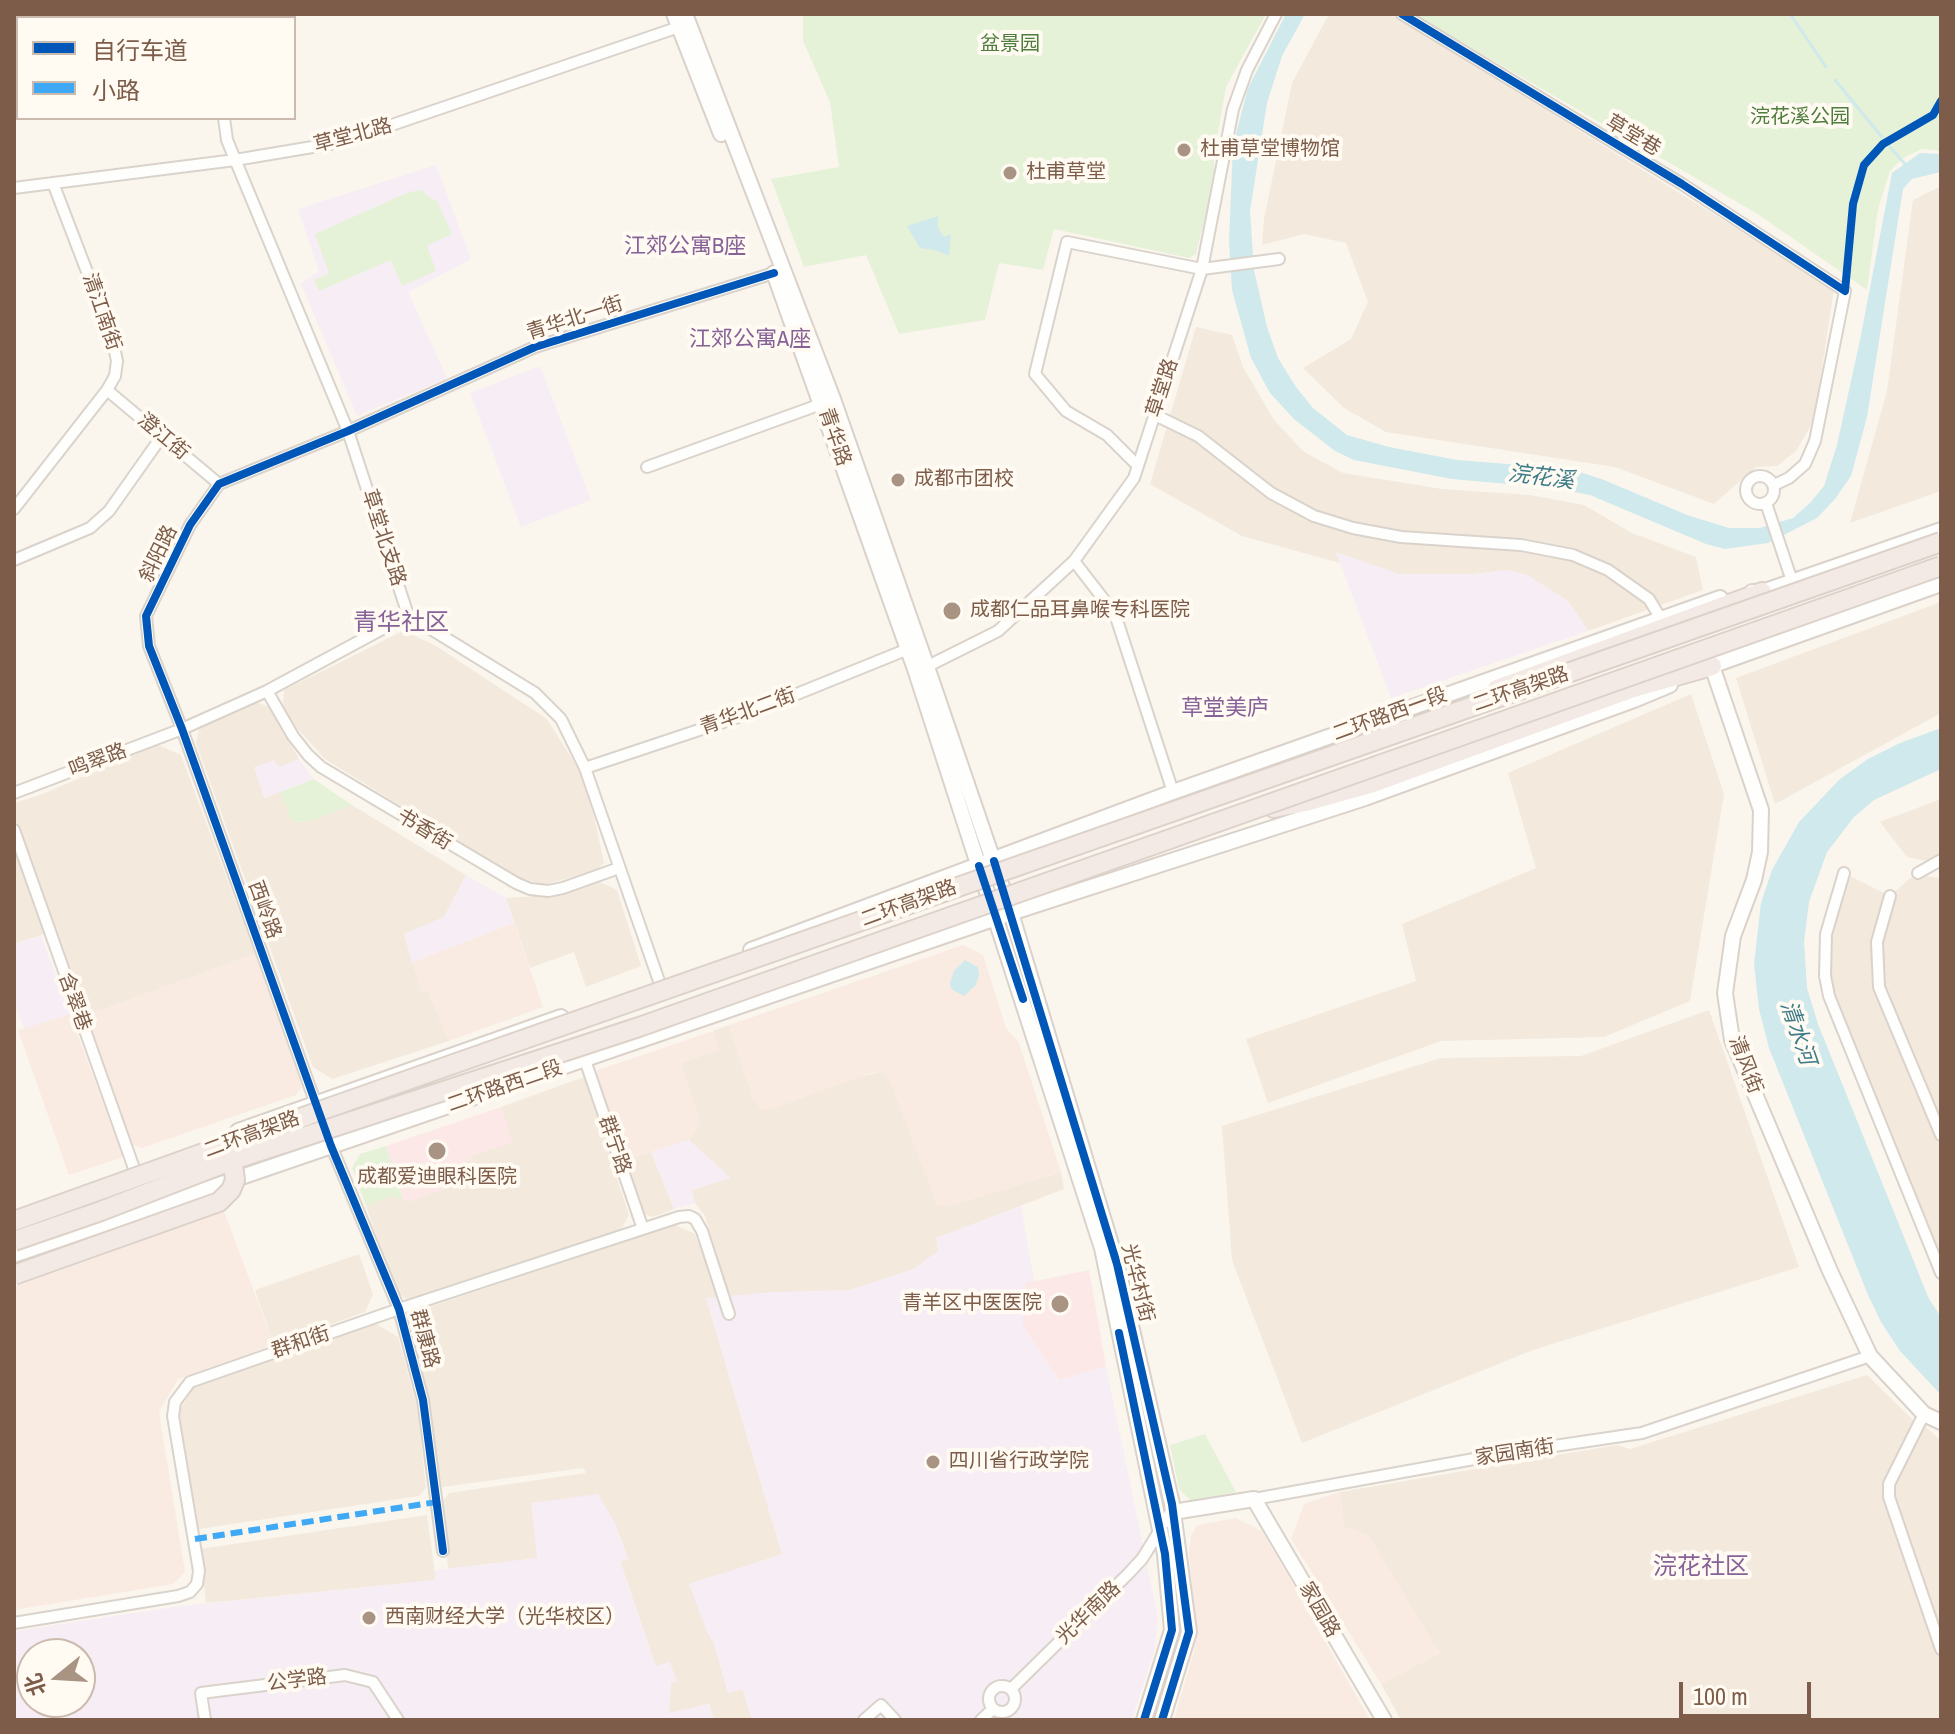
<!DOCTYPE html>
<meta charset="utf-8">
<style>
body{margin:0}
#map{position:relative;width:1955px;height:1734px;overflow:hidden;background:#faf6ee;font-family:"Archivo Narrow","Noto Sans SC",sans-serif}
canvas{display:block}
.frame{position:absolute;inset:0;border:16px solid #7d5d4a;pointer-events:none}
.legend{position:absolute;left:16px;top:16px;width:280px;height:104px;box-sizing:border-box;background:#fffaf2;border:2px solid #cbbbaf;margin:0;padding:10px 14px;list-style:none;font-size:24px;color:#7d5d4a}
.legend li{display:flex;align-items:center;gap:16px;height:40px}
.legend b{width:40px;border:2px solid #cbbbaf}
.north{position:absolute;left:16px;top:1638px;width:80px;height:80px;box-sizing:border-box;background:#fffaf2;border:2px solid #cbbbaf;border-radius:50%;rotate:252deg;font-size:22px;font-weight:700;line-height:32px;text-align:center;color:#7d5d4a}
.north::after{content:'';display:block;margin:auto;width:28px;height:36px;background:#a99383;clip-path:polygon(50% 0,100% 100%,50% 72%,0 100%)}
.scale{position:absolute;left:1679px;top:1682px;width:132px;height:36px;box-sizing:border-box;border:4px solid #7d5d4a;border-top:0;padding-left:10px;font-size:24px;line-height:28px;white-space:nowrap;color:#7d5d4a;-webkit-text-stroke:6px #fffaf2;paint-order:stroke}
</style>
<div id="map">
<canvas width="1955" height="1734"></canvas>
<div class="frame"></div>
<ul class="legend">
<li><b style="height:10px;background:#0057b8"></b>自行车道</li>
<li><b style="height:10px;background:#3fa9f5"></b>小路</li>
</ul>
<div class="north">北</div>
<div class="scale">100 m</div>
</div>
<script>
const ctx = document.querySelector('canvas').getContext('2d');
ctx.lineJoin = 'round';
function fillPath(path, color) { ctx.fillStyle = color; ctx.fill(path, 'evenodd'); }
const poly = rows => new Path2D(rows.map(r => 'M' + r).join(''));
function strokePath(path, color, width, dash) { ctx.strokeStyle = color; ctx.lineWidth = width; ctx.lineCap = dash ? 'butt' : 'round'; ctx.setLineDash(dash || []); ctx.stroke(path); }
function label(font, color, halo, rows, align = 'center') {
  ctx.font = font + ' "Archivo Narrow","Noto Sans SC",sans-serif'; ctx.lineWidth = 8; ctx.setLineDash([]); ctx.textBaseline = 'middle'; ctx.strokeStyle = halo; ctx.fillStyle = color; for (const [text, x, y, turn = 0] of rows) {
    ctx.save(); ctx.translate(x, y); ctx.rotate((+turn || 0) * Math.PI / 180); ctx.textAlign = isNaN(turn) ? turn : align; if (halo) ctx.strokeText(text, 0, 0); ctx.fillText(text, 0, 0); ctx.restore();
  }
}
const residential = poly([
 [1329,14,1391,14,1834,289,1814,420,1796,451,1777,466,1756,467,1714,504,1615,467,1386,432,1344,408,1303,368,1351,339,1368,302,1346,243,1304,234,1262,245,1264,219,1292,83],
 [1941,186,1941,491,1850,523,1887,391,1913,200],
 [1196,327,1232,335,1243,367,1274,420,1304,452,1343,473,1442,489,1530,495,1584,505,1632,533,1696,557,1703,590,1588,631,1568,601,1527,575,1507,570,1475,574,1399,574,1336,553,1340,563,1242,536,1150,484],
 [1941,602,1941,713,1775,804,1736,678],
 [401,632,411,634,436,646,547,719,579,770,594,816,604,863,597,870,544,885,514,876,325,759,296,727,283,708,284,690],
 [1691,694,1724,794,1690,1001,1604,1037,1441,1041,1268,1103,1246,1039,1416,981,1402,924,1536,868,1508,773],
 [256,702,269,707,299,759,279,768,264,798,280,792,291,819,296,822,311,821,352,805,466,875,444,917,404,934,422,993,428,991,449,1041,332,1079,313,1067,196,743,199,729],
 [158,745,181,755,255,954,85,1016,54,931,14,944,14,803,40,795],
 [1941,799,1941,864,1907,857,1880,822],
 [1844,873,1890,896,1914,875,1941,878,1941,1273,1833,1010,1824,958],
 [600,882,617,890,641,966,586,987,574,952,530,968,506,898,552,895],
 [1709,1010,1799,1267,1533,1350,1302,1443,1232,1260,1222,1126,1441,1058,1581,1056],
 [729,1025,753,1098,882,1072,888,1077,948,1206,1061,1172,1064,1189,937,1238,938,1251,914,1269,850,1290,729,1296,705,1216,695,1203,691,1190,730,1178,689,1140,700,1123,681,1063,719,1050,713,1031],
 [584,1077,629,1215,621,1230,407,1300,396,1290,366,1206,391,1196,413,1201,464,1175,471,1156,512,1142,501,1107],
 [651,1152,674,1209,653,1217,641,1213,622,1161],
 [675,1225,695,1234,719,1297,706,1298,782,1554,707,1632,714,1643,728,1693,743,1689,752,1720,714,1720,709,1704,668,1714,671,1683,677,1681,656,1667,620,1561,628,1559,615,1523,538,1558,448,1569,442,1502,449,1493,586,1473,583,1468,442,1487,428,1400,410,1328,423,1309],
 [359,1254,373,1294,365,1312,274,1345,255,1290],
 [373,1322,398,1337,417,1407,426,1488,419,1496,199,1529,179,1411,194,1387],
 [1867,1375,1913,1420,1926,1427,1941,1441,1941,1720,1401,1720,1381,1684,1440,1653,1344,1526,1340,1492,1617,1445,1630,1449],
 [427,1515,436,1580,206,1603,200,1549]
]);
const commercial = poly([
 [514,923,543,1007,449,1041,428,991,422,993,412,962],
 [963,945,983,955,1006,1028,1019,1043,1061,1172,948,1206,937,1205,888,1077,882,1072,871,1073,769,1110,760,1109,753,1098,729,1025],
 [255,954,302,1086,296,1095,142,1148,130,1144,85,1016],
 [70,1014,123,1157,69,1175,18,1030],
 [713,1031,720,1050,681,1063,700,1123,689,1140,622,1161,596,1077,598,1070],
 [224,1211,274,1345,178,1379,159,1412,185,1572,173,1584,14,1610,14,1287],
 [1340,1492,1344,1526,1369,1535,1440,1653,1381,1684,1291,1539,1304,1504],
 [1236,1518,1262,1531,1370,1720,1174,1720,1194,1651,1195,1619,1189,1554,1191,1536,1197,1525]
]);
const education = poly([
 [436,165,471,259,408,292,447,378,357,416,301,284,319,271,298,209],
 [540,366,591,500,521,527,470,393],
 [1336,552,1399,574,1475,574,1507,570,1527,575,1568,601,1588,631,1391,698],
 [299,759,314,779,264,798,254,767,274,760,279,767],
 [466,875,506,898,514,923,412,962,404,934,444,917],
 [41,936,70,1014,24,1029,14,1001,14,944],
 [689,1140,731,1178,692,1190,695,1203,674,1209,651,1152],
 [1021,1206,1034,1281,1026,1283,1058,1380,1106,1366,1158,1619,1155,1648,1132,1720,752,1720,743,1689,728,1693,714,1643,707,1632,689,1584,782,1554,706,1298,773,1292,850,1290,914,1269,938,1251,936,1238],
 [598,1494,615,1523,628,1559,620,1562,656,1666,670,1662,677,1681,671,1683,669,1713,709,1704,714,1720,14,1720,14,1631,181,1606,435,1580,435,1570,537,1558,531,1503],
 [32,1654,80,1654,80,1702,32,1702]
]);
const medical = poly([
 [501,1107,513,1142,471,1156,464,1175,448,1188,413,1201,403,1200,386,1146],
 [1089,1270,1106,1366,1059,1380,1023,1325,1026,1283]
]);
const green = poly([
 [803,14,1266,14,1226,87,1214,156,1214,181,1196,254,1189,258,1054,229,1043,270,999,263,985,320,899,334,866,255,804,267,771,179,839,167,830,102,803,41],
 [1413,14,1941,14,1941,151,1922,149,1903,158,1890,171,1878,209,1867,290,1756,213],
 [422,190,427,196,437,201,452,234,427,246,436,271,402,286,391,260,319,291,314,280,329,273,315,234,409,192],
 [314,779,352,805,311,821,295,822,291,819,280,792],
 [386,1146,403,1200,391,1196,366,1206,352,1168,360,1154],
 [1205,1434,1236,1492,1191,1501,1179,1489,1170,1445]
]);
const water = poly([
 [1286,14,1305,14,1282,56,1267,103,1250,211,1254,270,1267,327,1278,358,1296,387,1313,408,1347,435,1389,447,1457,460,1571,469,1604,480,1687,515,1729,528,1760,528,1793,518,1810,503,1824,486,1837,445,1860,340,1892,173,1920,153,1941,154,1941,172,1912,179,1903,189,1867,417,1851,476,1835,499,1817,518,1768,543,1725,549,1706,544,1590,495,1553,488,1452,479,1354,460,1335,451,1294,419,1270,393,1251,358,1232,290,1229,241,1233,145,1248,88],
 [938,216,938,228,944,237,951,234,949,256,935,250,920,248,907,226],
 [1941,728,1941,769,1874,800,1854,817,1827,852,1809,902,1804,942,1807,988,1818,1024,1929,1299,1941,1317,1941,1395,1900,1351,1881,1322,1868,1295,1769,1048,1759,1009,1754,964,1761,903,1772,870,1799,822,1840,779,1868,759,1900,743],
 [965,960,978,967,979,975,976,985,964,996,951,989,950,983,954,971]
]);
const stream = poly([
 [1790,14,1826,67],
 [1835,80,1882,137],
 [1890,147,1905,164]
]);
const street = poly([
 [212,14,212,18],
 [1402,14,1682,184,1845,291,1815,441,1805,464,1789,478,1774,485],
 [224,118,227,140,348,431,408,615,535,693,561,719,585,768,660,984],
 [14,188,235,160,342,142,679,27],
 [107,390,219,484],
 [1155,415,1198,436,1271,493,1314,516,1353,528,1401,537,1521,545,1573,555,1608,570,1649,599,1661,619],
 [1138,466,1107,435,1066,411,1035,374,1067,242,1202,269,1279,259],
 [647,467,824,403],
 '1746 490a14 14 0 1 1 28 0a14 14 0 1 1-28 0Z',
 [1766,503,1792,581],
 [14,509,107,390,115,376,117,361,112,337,53,183],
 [14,560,90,528,109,511,162,436],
 [1074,561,1115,614,1173,792],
 [922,669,998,631,1074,561,1134,478,1202,269,1233,109,1247,70,1276,14],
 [267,691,293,736,308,755,321,767,516,883,530,889,548,891,563,888,619,868],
 [585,768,750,713,908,649],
 [14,793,182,729,267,691,408,615],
 [14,830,136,1174],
 [1844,873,1826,934,1825,976,1829,996,1941,1273],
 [1918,873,1941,860],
 [1890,896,1877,942,1879,987,1941,1135],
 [585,1060,643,1229],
 [317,1107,182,729,149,646,146,616,190,525,219,484,348,431,535,347,774,273],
 [323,1126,399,1309,423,1400,443,1551],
 [1924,1414,1889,1484,1889,1497,1941,1649],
 [1254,1499,1507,1453,1642,1433,1870,1356],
 [14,1623,178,1596,190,1592,197,1584,199,1571,173,1416,175,1402,190,1382,399,1309,679,1217,689,1216,695,1219,702,1231,729,1314],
 '989 1699a13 13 0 1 1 26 0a13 13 0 1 1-26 0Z',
 [1011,1689,1128,1574,1142,1559,1160,1530],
 [205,1720,201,1693,345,1675,373,1682,398,1720],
 [864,1720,881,1705,895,1720],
 [981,1720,993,1709]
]);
const secondary = poly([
 [674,14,721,134],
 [685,14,833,399,927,667,1011,913,1117,1264,1172,1504,1189,1632,1162,1720],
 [774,273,916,672,1102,1248,1165,1554,1172,1630,1144,1720],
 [1752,592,1762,592,1941,530],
 [1712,666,1761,810,1760,852,1754,880,1733,936,1725,993,1732,1040,1830,1271,1870,1356,1924,1414,1941,1422],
 [1703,669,1941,584],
 [751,950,1173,792,1720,598],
 [238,1131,561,1017],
 [14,1255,1011,913,1365,798,1634,700,1670,685],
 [1168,1520,1173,1512,1254,1499,1384,1720]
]);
const highway = poly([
 [1497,689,1762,592],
 [1274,808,1305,802,1373,783,1633,688,1712,666]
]);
const highwayBridge = poly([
 [14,1221,331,1107,1941,542],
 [14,1241,101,1211,230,1161,639,1027,1941,566],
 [14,1275,219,1202,231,1190,235,1180,233,1164,224,1152]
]);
const quiet = poly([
 [195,1539,437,1502]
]);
const cycleway = poly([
 [1402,14,1682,184,1845,291,1853,204,1864,165,1883,144,1933,115,1941,101],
 [994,861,1117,1264,1172,1504,1189,1632,1162,1720],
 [979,866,1023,999],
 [1119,1333,1165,1554,1172,1630,1144,1720],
 [443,1551,423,1400,399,1309,331,1146,182,729,149,646,146,616,190,525,219,484,348,431,535,347,774,273]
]);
const markers = [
 [1184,150,8,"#a99383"],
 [1010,173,8,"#a99383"],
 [898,480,8,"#a99383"],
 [952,611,10,"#a99383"],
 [437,1151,10,"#a99383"],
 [1060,1304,10,"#a99383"],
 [933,1462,8,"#a99383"],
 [369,1618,8,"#a99383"]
];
const parkNames = [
 ["盆景园",1010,45],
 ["浣花溪公园",1800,118]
];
const streetNames = [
 ["草堂北路",353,136,-15],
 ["草堂巷",1633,136,31],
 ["清江南街",101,312,71],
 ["青华北一街",575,319,-18],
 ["草堂路",1163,388,-72],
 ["澄江街",163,437,40],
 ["青华路",834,437,71],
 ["草堂北支路",383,538,72],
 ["斜阳路",159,554,-64],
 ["二环高架路",1521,690,-19],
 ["青华北二街",748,712,-20],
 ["二环路西一段",1390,715,-20],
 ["鸣翠路",98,761,-21],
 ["书香街",424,830,31],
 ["二环高架路",909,904,-20],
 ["西岭路",264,910,70],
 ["含翠巷",74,1002,70],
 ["清风街",1745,1065,69],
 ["二环路西二段",505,1087,-19],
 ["二环高架路",252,1135,-20],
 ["群宁路",614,1145,71],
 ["光华村街",1137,1283,76],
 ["群康路",424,1339,75],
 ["群和街",301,1343,-19],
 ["家园南街",1515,1453,-9],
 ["家园路",1319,1610,60],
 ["光华南路",1089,1613,-44],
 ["公学路",297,1681,-7]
];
const poiNames = [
 ["杜甫草堂博物馆",1200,150],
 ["杜甫草堂",1026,173],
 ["成都市团校",914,480],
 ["成都仁品耳鼻喉专科医院",970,611],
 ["成都爱迪眼科医院",437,1178,"center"],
 ["青羊区中医医院",1042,1304,"right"],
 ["四川省行政学院",949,1462],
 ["西南财经大学（光华校区）",385,1618]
];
const neighbourhoodNames = [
 ["江郊公寓B座",685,247],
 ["江郊公寓A座",750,340],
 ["草堂美庐",1225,709]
];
const waterNames = [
 ["浣花溪",1541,478,7],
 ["清水河",1797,1033,71]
];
const quarterNames = [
 ["青华社区",401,624],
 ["浣花社区",1701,1568]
];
fillPath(residential, '#f3e9dc');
fillPath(commercial, '#faebe2');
fillPath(education, '#f7edf5');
fillPath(medical, '#fce8e6');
fillPath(green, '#e6f2d8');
fillPath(water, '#cfe9ec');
strokePath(stream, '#cfe9ec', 3);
strokePath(street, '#dad3cc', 14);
strokePath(secondary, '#dad2ca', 18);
strokePath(highway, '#dcd2ca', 22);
strokePath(street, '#fefefc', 10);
strokePath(secondary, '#fefefc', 14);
strokePath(highway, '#f3eae6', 18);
strokePath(highwayBridge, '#dcd2ca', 22, []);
strokePath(highwayBridge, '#f3eae6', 18);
strokePath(quiet, '#3fa9f5', 6, [12, 6]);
strokePath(cycleway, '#0057b8', 8);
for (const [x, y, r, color] of markers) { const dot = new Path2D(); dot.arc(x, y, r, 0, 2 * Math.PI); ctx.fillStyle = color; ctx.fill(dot); strokePath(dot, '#fffaf2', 3); }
label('20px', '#4f7d3d', '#fffaf2', parkNames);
label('20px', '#7d5d4a', '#fffaf2', streetNames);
label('20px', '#7d5d4a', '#fffaf2', poiNames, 'left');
label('22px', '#876298', '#fffaf2', neighbourhoodNames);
label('italic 22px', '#3e7c8a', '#fffaf2', waterNames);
label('24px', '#876298', '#fffaf2', quarterNames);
</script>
